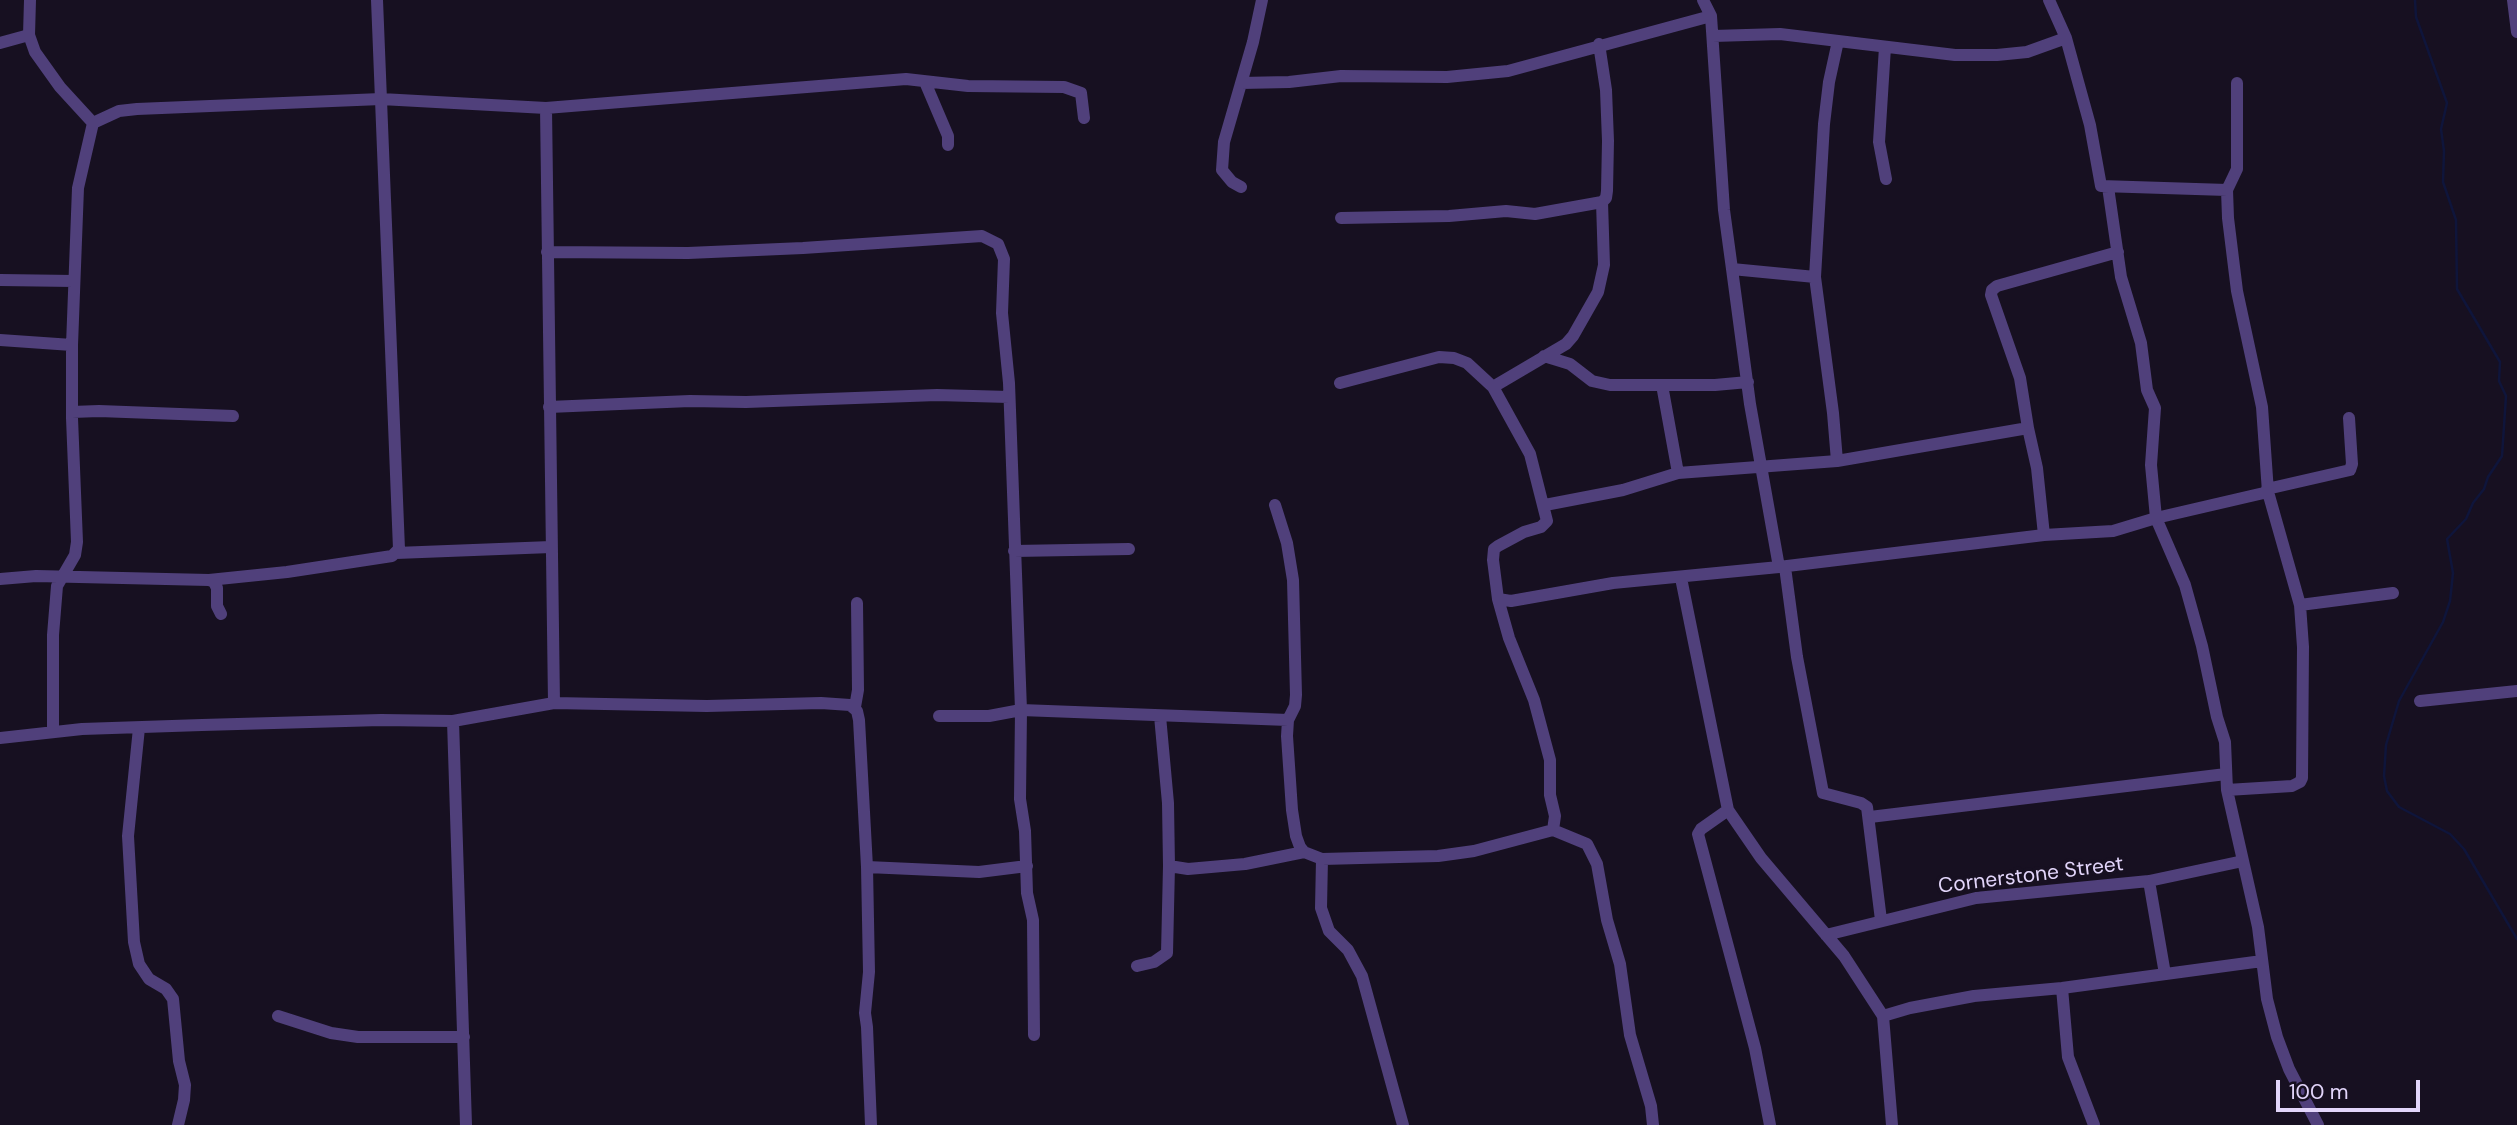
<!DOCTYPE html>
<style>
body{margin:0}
#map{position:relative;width:2517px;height:1125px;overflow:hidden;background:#171021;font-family:"DM Sans",sans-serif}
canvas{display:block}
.scale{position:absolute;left:2276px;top:1080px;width:144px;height:32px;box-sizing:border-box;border:4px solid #e2d5fa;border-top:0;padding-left:9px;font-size:21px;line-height:24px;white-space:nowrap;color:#e2d5fa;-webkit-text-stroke:5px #171021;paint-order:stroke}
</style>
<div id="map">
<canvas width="2517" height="1125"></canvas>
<div class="scale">100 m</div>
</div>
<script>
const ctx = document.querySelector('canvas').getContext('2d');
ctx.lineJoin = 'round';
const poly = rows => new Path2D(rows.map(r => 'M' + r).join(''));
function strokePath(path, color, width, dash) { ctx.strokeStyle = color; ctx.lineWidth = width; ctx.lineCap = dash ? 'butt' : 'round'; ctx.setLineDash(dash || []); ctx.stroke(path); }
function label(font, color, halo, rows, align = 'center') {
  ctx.font = font + ' "DM Sans",sans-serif'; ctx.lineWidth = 7; ctx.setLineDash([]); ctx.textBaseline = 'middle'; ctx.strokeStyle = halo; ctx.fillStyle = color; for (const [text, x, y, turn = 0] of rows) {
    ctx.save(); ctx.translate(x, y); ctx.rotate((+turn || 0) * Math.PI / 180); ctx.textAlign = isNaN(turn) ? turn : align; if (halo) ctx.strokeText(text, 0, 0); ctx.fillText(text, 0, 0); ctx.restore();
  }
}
const stream = poly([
 [2415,0,2416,17,2447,103,2441,129,2444,151,2443,182,2456,220,2457,289,2500,362,2499,381,2506,396,2502,456,2488,477,2484,489,2473,503,2466,519,2447,539,2453,573,2450,601,2443,622,2399,701,2386,745,2384,776,2387,791,2399,807,2450,834,2464,849,2517,939]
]);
const minor = poly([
 [30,0,29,35,35,52,60,87,93,123],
 [1703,0,1711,16,1724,210,1732,269,1750,404,1779,567],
 [2513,0,2517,32],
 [1713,36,1780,34,1955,55,1997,55,2027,52,2066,38,2049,0],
 [2066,38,2090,125,2101,186,2227,190,2228,218,2237,291,2262,407,2268,492],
 [0,43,29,35],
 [1885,47,1879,142,1886,179],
 [925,82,948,136,948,145],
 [1241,83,1289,82,1341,76,1447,77,1508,71,1711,16],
 [546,108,906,79,968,86,1064,87,1081,93,1084,118],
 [1241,187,1232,182,1222,170,1224,142,1253,42,1262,0],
 [2108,187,2121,277,2141,343,2147,390,2155,408,2151,465,2156,518,2268,492,2300,605,2303,647,2302,778,2300,782,2292,786,2227,790],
 [2227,190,2237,169,2237,83],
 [1341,218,1449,216,1506,211,1535,214,1602,202,1606,198,1607,191,1608,141,1606,90,1599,44],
 [547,252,688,253,803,248,982,236,998,244,1004,259,1002,313,1009,383,1021,710,1020,799,1025,831,1027,893,1033,920,1034,1035],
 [1732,269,1815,277],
 [0,280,74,281],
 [0,340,72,345],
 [1544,356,1570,364,1592,381,1610,385,1715,385,1748,382],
 [1340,383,1439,357,1454,358,1467,363,1493,387,1530,454,1547,521,1541,527,1524,532,1498,546,1494,549,1493,560,1498,599,1509,638,1534,700,1550,760,1550,795,1555,816,1553,830],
 [1662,385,1678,473],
 [1493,387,1566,344,1573,336,1598,292,1604,265,1602,202],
 [549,407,690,401,746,402,937,395,1009,397],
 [72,412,99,411,233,416],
 [2028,428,2020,378,1991,295,1992,290,1997,286,2118,252],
 [1837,461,2028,428,2037,468,2044,535],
 [2267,489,2350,470,2352,464,2349,418],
 [1275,505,1287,543,1293,580,1296,695,1295,706,1288,720,1287,736,1292,810,1296,836,1300,847,1304,852,1322,859,1438,856,1474,851,1553,830,1587,844,1597,864,1607,920,1620,964,1630,1035,1651,1106,1653,1125],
 [1545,505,1623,490,1678,473,1837,461,1833,413,1815,277,1824,124,1829,82,1838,41],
 [1014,551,1129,549],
 [396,553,551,547],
 [1785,567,1797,657,1823,793,1861,803,1867,807,1881,920],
 [1681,578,1728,810,1761,858,1844,956,1883,1016,1910,1008,1974,996,2062,988,2262,961],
 [0,579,36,576,209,580,214,582,217,588,217,606,221,614],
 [209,580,287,572,392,556,399,549,377,0],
 [1498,599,1511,601,1613,583,1779,567,2044,535,2113,531,2156,518,2185,585,2202,646,2217,717,2225,742,2227,790,2258,927,2267,999,2277,1037,2289,1069,2318,1125],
 [2300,605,2393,593],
 [2420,701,2517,691],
 [855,707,858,690,857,603],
 [939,716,989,716,1021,710,1288,720],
 [1160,716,1168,803,1169,866,1188,869,1245,864,1304,852],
 [453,721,466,1125],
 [139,728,128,836,134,942,139,964,149,979,166,989,173,999,179,1061,185,1085,184,1100,178,1125],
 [53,731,53,635,57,586,75,555,77,542,72,418,72,345,78,188,93,123,119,111,137,109,381,99,546,108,554,703],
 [0,738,82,729,202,725,381,720,453,721,554,703,707,706,821,703,850,705,857,711,859,720,867,867,869,972,865,1013,867,1027,871,1125],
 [1728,810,1701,829,1698,834,1755,1048,1770,1125],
 [1870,817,2226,774],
 [1322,859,1321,908,1329,931,1348,950,1362,976,1403,1125],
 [867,867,979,872,1027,866],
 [2149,881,2165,974],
 [1826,935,1976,898,2149,881,2243,861],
 [1137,966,1154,962,1167,953,1169,866],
 [2062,988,2068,1057,2094,1125],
 [278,1016,331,1033,358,1037,464,1037],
 [1883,1016,1892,1125]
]);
const streetNames = [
 ["Cornerstone Street",2031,876,-7]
];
strokePath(stream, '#0f153b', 2.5);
strokePath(minor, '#50407b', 12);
label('21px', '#e2d5fa', '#171021', streetNames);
</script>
